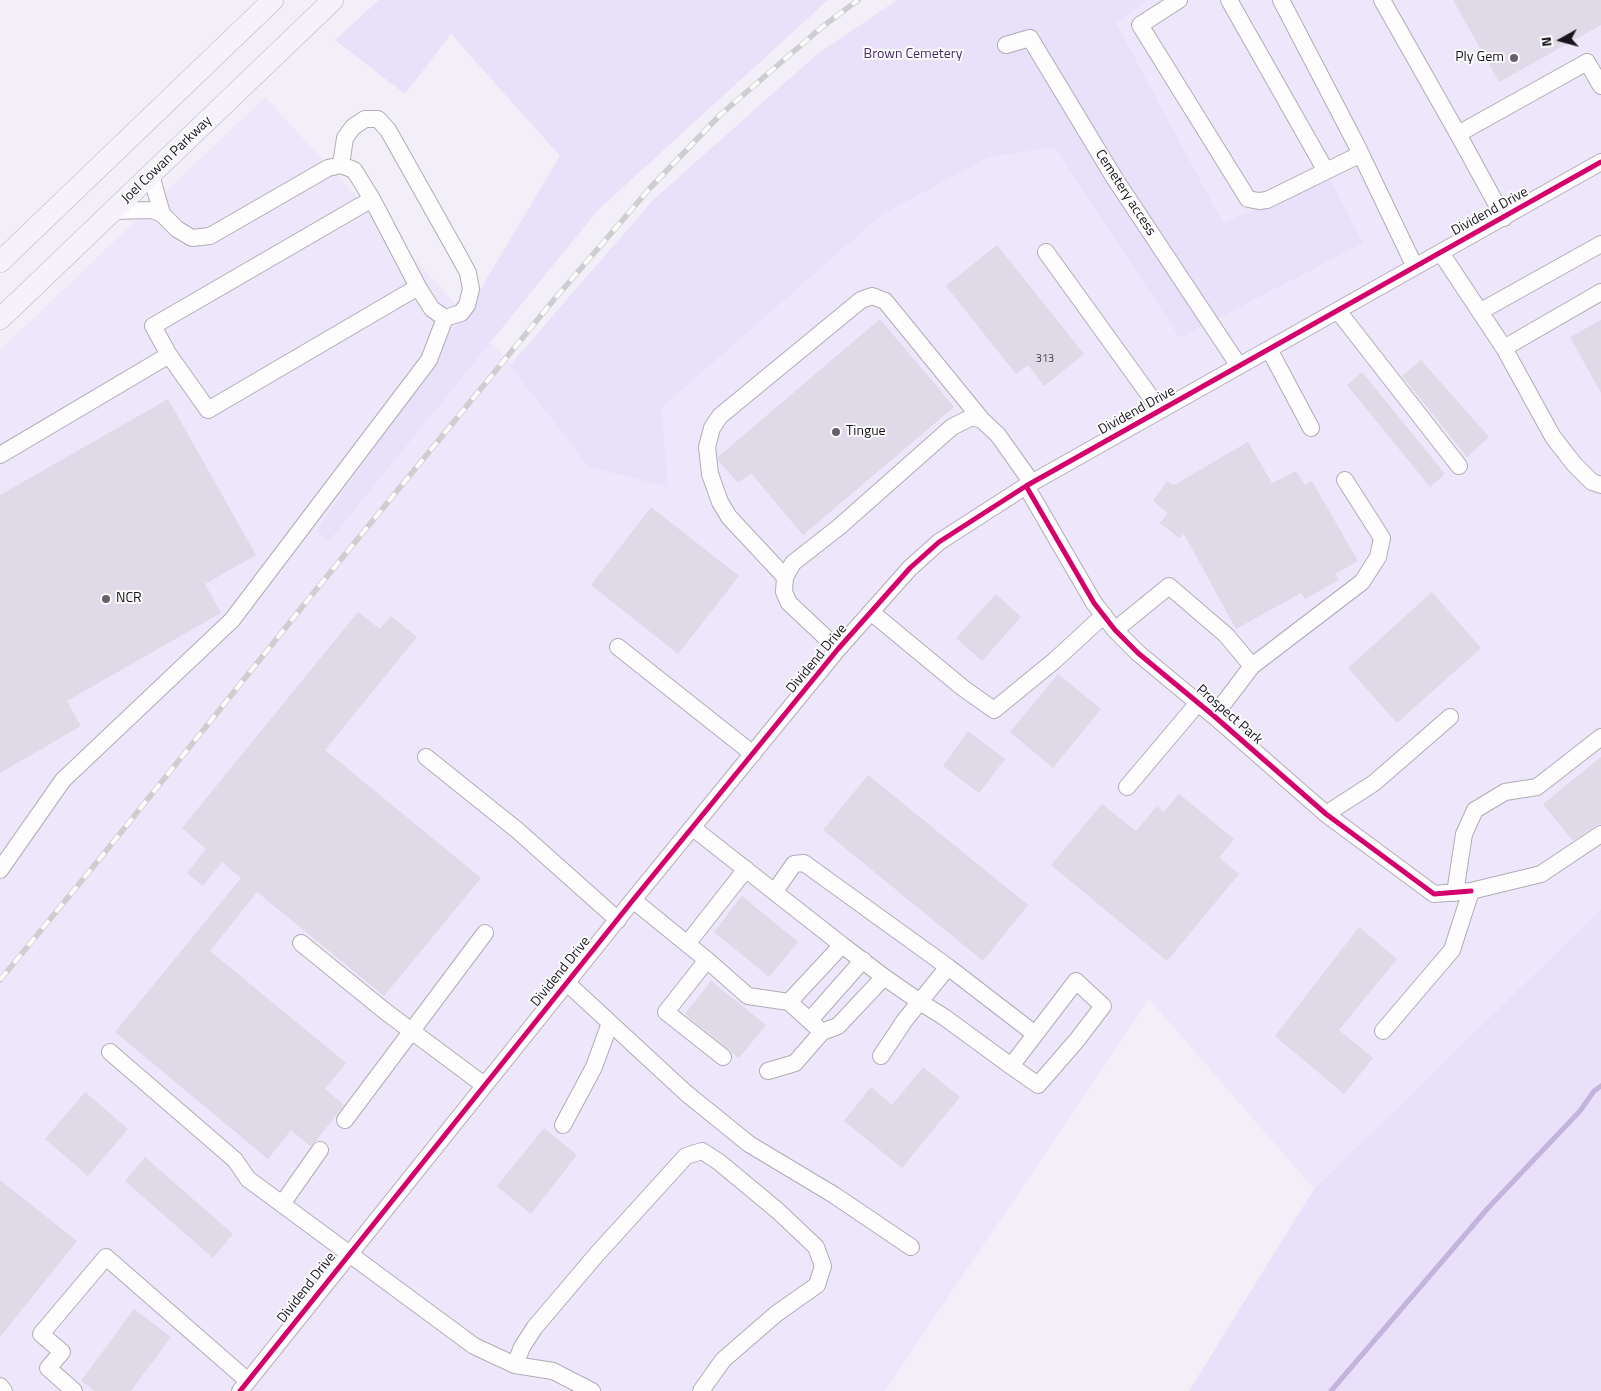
<!DOCTYPE html>
<style>
body{margin:0}
#map{position:relative;width:1601px;height:1391px;overflow:hidden;background:#f2eff8;font-family:"Titillium Web",sans-serif}
canvas{display:block}
.north{position:absolute;left:1536px;top:15px;width:50px;height:50px;-webkit-text-stroke:4px #fbfbfb;paint-order:stroke;rotate:263deg;font-size:14px;font-weight:700;line-height:20px;text-align:center;color:#17141d}
.north::after{content:'';display:block;margin:auto;width:18px;height:22px;background:#17141d;clip-path:polygon(50% 0,100% 100%,50% 72%,0 100%)}
</style>
<div id="map">
<canvas width="1601" height="1391"></canvas>
<div class="north">N</div>
</div>
<script>
const ctx = document.querySelector('canvas').getContext('2d');
ctx.lineJoin = 'round';
function fillPath(path, color) { ctx.fillStyle = color; ctx.fill(path, 'evenodd'); }
const poly = rows => new Path2D(rows.map(r => 'M' + r).join(''));
function strokePath(path, color, width, dash) { ctx.strokeStyle = color; ctx.lineWidth = width; ctx.lineCap = dash ? 'butt' : 'round'; ctx.setLineDash(dash || []); ctx.stroke(path); }
function label(font, color, halo, rows, align = 'center') {
  ctx.font = font + ' "Titillium Web",sans-serif'; ctx.lineWidth = 4; ctx.setLineDash([]); ctx.textBaseline = 'middle'; ctx.strokeStyle = halo; ctx.fillStyle = color; for (const [text, x, y, turn = 0] of rows) {
    ctx.save(); ctx.translate(x, y); ctx.rotate((+turn || 0) * Math.PI / 180); ctx.textAlign = isNaN(turn) ? turn : align; if (halo) ctx.strokeText(text, 0, 0); ctx.fillText(text, 0, 0); ctx.restore();
  }
}
const built = poly([
 [1055,0,1601,0,1601,909,1314,1189,1149,999,885,1391,0,1391,0,350,265,97,598,458]
]);
const green = poly([
 [379,0,828,0,598,210,328,542,317,531,480,290,560,156,451,34,405,94,335,40],
 [897,0,1147,0,1116,23,1223,223,1329,177,1363,243,1180,338,1055,147,989,157,881,215,661,408,668,487,589,467,510,365,653,200,816,55],
 [1601,909,1601,1391,1189,1391,1314,1189]
]);
const stream = poly([
 [1331,1391,1488,1208,1580,1111,1594,1091,1601,1086]
]);
const building = poly([
 [1453,0,1601,0,1601,25,1499,82],
 [997,245,1084,354,1044,386,1028,365,1016,374,946,286],
 [880,319,954,407,803,535,751,473,738,483,718,460,718,457],
 [1601,320,1601,393,1570,337],
 [1421,360,1489,437,1467,457,1402,376],
 [1362,372,1445,474,1430,487,1347,385],
 [168,399,256,555,205,584,221,613,67,701,81,726,0,773,0,495],
 [1248,442,1272,483,1296,471,1305,485,1312,481,1358,561,1335,574,1339,580,1305,599,1301,593,1236,629,1184,534,1179,538,1160,523,1168,513,1153,501,1167,481,1174,485],
 [651,507,739,576,678,654,591,585],
 [1432,592,1481,648,1397,723,1348,668],
 [996,594,1021,617,982,661,956,638],
 [358,612,380,629,391,616,417,637,325,750,481,878,384,996,257,892,210,951,346,1063,325,1089,344,1105,316,1141,310,1146,291,1130,268,1159,115,1032,241,878,222,862,203,886,187,873,206,849,182,828],
 [1058,674,1101,709,1053,768,1010,732],
 [968,731,1005,759,979,793,943,766],
 [1601,757,1601,824,1595,826,1573,841,1543,804],
 [868,775,1028,905,983,961,823,830],
 [1179,794,1234,839,1219,858,1239,874,1167,961,1051,865,1102,804,1136,831,1157,806,1164,812],
 [742,896,798,942,769,977,714,932],
 [1359,927,1397,959,1339,1030,1373,1058,1344,1094,1275,1036],
 [711,981,766,1025,739,1058,685,1014],
 [923,1067,960,1097,902,1168,844,1121,871,1087,892,1105],
 [85,1092,128,1129,88,1176,45,1139],
 [544,1128,577,1155,531,1214,497,1186],
 [145,1157,233,1234,213,1258,125,1181],
 [0,1180,77,1241,0,1337],
 [134,1309,171,1337,131,1391,95,1391,81,1381]
]);
const minor = poly([
 [1179,0,1140,25,1248,199,1259,201,1267,200,1361,154],
 [1229,0,1326,171],
 [1281,0,1356,144,1415,267],
 [1382,0,1458,134],
 [1006,45,1030,38,1115,179,1239,366],
 [341,165,345,138,353,127,365,119,378,119,388,130,460,258,468,273,471,289,467,305,461,313,445,318,432,309,418,287],
 [112,211,152,210,162,214],
 [1504,218,1458,134,1587,62,1601,86],
 [1046,252,1160,410],
 [1441,253,1504,348,1553,437,1574,464,1592,482,1601,485],
 [1338,311,1459,466],
 [1481,311,1601,244],
 [1504,348,1601,292],
 [1269,349,1311,428],
 [169,355,208,410,418,287,372,199],
 [0,455,169,355,153,326,372,199,354,170,341,165,328,168,210,236,192,238,177,229,162,214,151,175],
 [1026,486,1094,603,1115,630,1138,653,1214,716,1326,814,1434,894,1471,891,1541,874,1601,834],
 [785,577,729,517,720,502,710,474,707,447,712,428,720,416,861,300,872,296,885,301,982,420],
 [871,612,963,688,994,710,1054,661,1104,615],
 [1115,630,1169,586,1226,635,1252,666],
 [618,647,753,754],
 [838,649,789,603,784,592,785,577,793,563,839,527,952,427,972,417,982,420,998,435,1032,483],
 [1214,716,1252,666,1362,582,1378,557,1382,538,1345,480],
 [426,757,517,830,618,920],
 [1127,787,1198,703],
 [1326,814,1374,783,1450,717],
 [0,870,63,780,232,620,429,360,445,318],
 [775,891,794,864,804,863,948,967,1035,1034],
 [1455,893,1464,834,1475,810,1505,792,1537,787,1601,737],
 [633,900,707,960,748,996,789,1002,842,945,693,828],
 [301,943,386,1012,484,1085],
 [687,944,746,869],
 [842,945,884,977,920,1002,944,1017,1011,1066,1038,1085,1077,1040,1103,1006,1076,981,1011,1066],
 [707,960,666,1012,723,1057],
 [567,983,686,1093,749,1144,834,1195,911,1247],
 [810,1020,863,960],
 [1383,1031,1452,950,1471,891],
 [822,1032,838,1026,884,977],
 [110,1052,235,1160,248,1179,474,1346,515,1365,553,1371,592,1391],
 [881,1056,905,1020,948,967],
 [768,1071,795,1063,822,1032,789,1002],
 [345,1120,485,933],
 [563,1125,594,1067,610,1023],
 [282,1204,320,1150],
 [515,1365,522,1347,535,1327,597,1254,686,1156,702,1151,719,1162,778,1211,816,1247,823,1266,817,1285,776,1314,723,1360,701,1391],
 [0,1386,4,1391],
 [74,1391,48,1368,62,1352,41,1334,106,1257,248,1381],
 [240,1391,633,900,838,649,910,568,939,542,1026,486,1601,162]
]);
const major = poly([
 [0,262,273,0],
 [0,319,333,0]
]);
const rail = poly([
 [0,980,102,856,315,591,552,302,651,187,720,115,822,27,858,0]
]);
const cycleway = poly([
 [1026,486,1094,603,1115,630,1138,653,1214,716,1326,814,1434,894,1471,891],
 [240,1391,633,900,838,649,910,568,939,542,1026,486,1601,162]
]);
const markers = [
 [1514,58,5,"#64616a"],
 [836,432,5,"#64616a"],
 [106,599,5,"#64616a"]
];
const numberNames = [
 ["313",1045,359]
];
const parkNames = [
 ["Brown Cemetery",913,55]
];
const poiNames = [
 ["Ply Gem",1504,58,"right"],
 ["Tingue",846,432],
 ["NCR",116,599]
];
const streetNames = [
 ["Joel Cowan Parkway",167,160,-44],
 ["Cemetery access",1125,193,57],
 ["Dividend Drive",1490,212,-29],
 ["Dividend Drive",1137,411,-29],
 ["Dividend Drive",817,659,-50],
 ["Prospect Park",1229,715,41],
 ["Dividend Drive",561,972,-51],
 ["Dividend Drive",307,1288,-52]
];
fillPath(built, '#eee7fb');
fillPath(green, '#e9e0fa');
strokePath(stream, '#c2b4db', 5);
fillPath(building, '#dfd9e8');
strokePath(minor, '#afacb5', 18);
strokePath(major, '#beb9c6', 22);
strokePath(minor, '#fdfdfe', 16);
strokePath(major, '#f5f2f9', 21);
strokePath(rail, '#cecdd0', 5.5);
strokePath(rail, '#fbfbfb', 4, [11]);
strokePath(cycleway, '#d6006c', 5);
for (const [x, y, r, color] of markers) { const dot = new Path2D(); dot.arc(x, y, r, 0, 2 * Math.PI); ctx.fillStyle = color; ctx.fill(dot); strokePath(dot, '#fbfbfb', 2); }
label('11px', '#4a4651', null, numberNames);
label('14px', '#482c6d', '#fbfbfb', parkNames);
label('14px', '#17141d', '#fbfbfb', poiNames, 'left');
label('14px', '#17141d', '#fbfbfb', streetNames);
</script>
